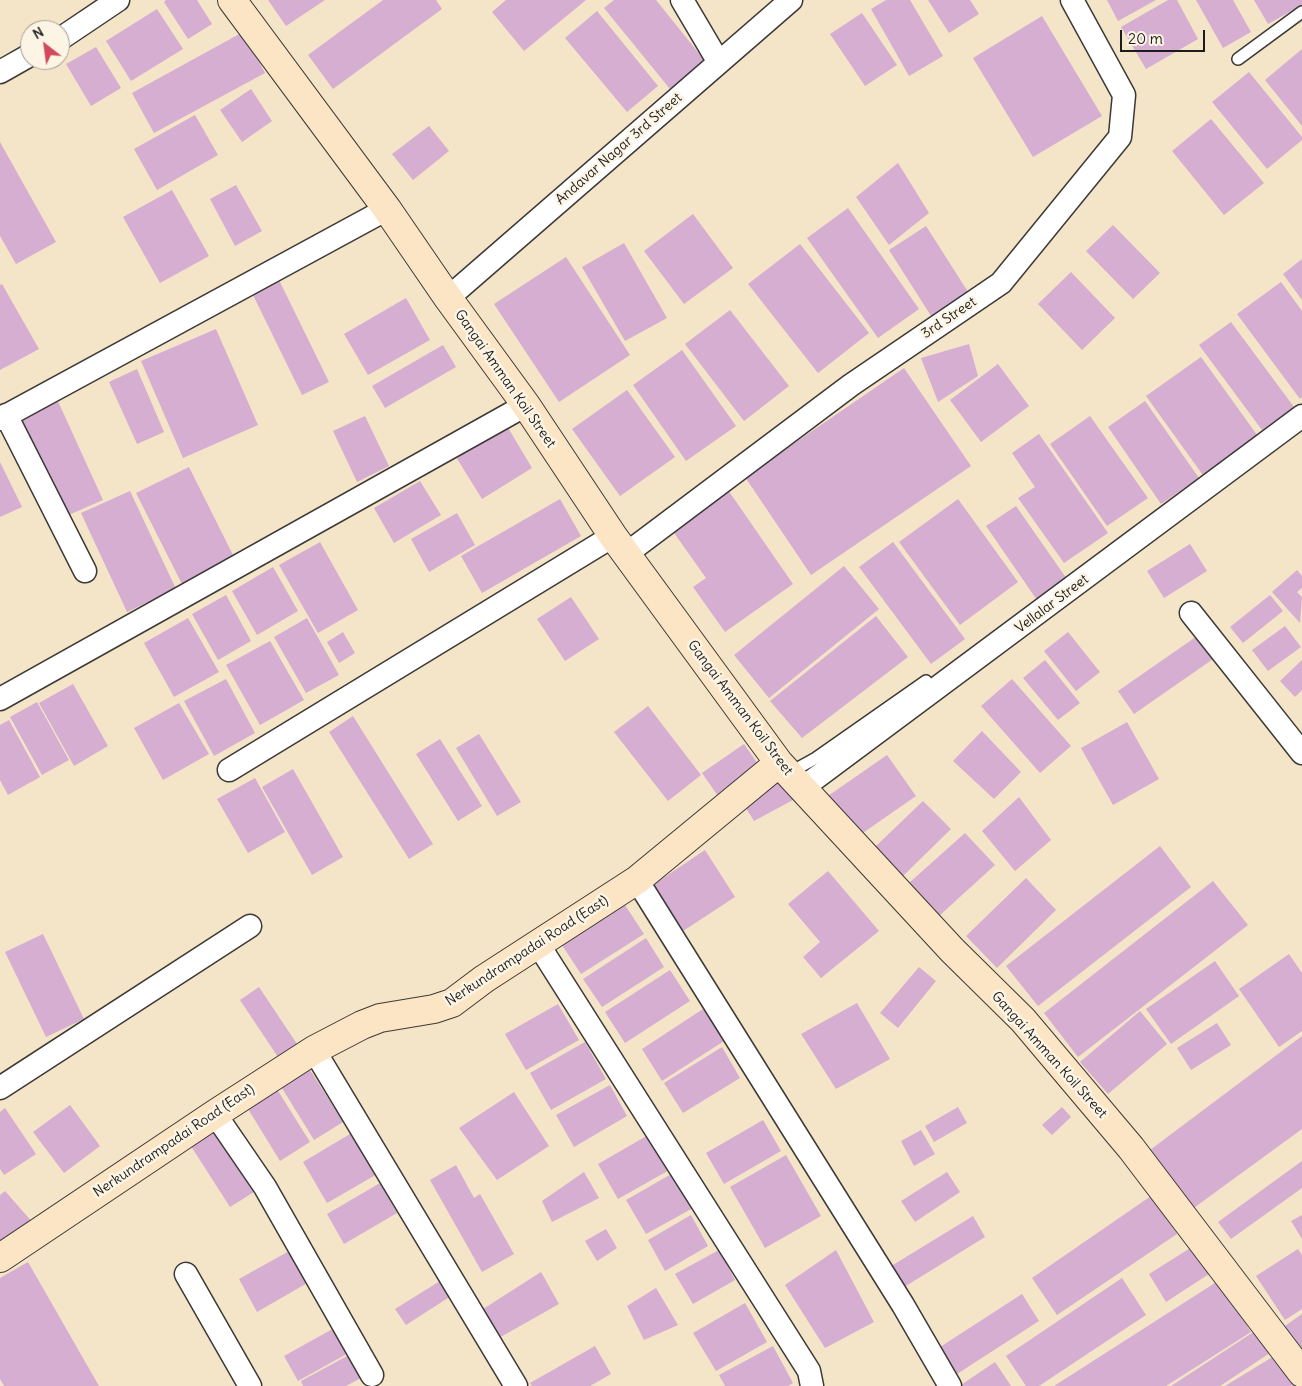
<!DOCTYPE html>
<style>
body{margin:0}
#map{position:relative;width:1302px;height:1386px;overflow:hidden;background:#f4e4c8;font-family:Delius,sans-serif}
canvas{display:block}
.north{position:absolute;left:20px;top:20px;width:50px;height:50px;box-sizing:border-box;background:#fcf5e5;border:1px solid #a29e95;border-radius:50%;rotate:330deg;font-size:14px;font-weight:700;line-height:20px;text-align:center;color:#1c1c1c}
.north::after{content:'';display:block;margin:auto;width:18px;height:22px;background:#d1495b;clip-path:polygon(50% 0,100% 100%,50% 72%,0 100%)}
.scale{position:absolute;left:1120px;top:30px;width:85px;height:22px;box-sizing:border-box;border:2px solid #1c1c1c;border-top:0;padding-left:6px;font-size:15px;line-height:18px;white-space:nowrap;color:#1c1c1c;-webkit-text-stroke:4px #fcf5e5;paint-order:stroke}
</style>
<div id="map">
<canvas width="1302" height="1386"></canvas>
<div class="north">N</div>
<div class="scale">20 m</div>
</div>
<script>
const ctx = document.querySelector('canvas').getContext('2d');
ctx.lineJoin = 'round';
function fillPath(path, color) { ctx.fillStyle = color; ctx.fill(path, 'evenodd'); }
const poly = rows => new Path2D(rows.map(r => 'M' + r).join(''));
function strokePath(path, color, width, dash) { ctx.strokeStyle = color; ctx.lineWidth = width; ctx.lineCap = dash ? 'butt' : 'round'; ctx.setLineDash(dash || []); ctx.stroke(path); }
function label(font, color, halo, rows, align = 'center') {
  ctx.font = font + ' Delius,sans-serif'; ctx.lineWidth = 5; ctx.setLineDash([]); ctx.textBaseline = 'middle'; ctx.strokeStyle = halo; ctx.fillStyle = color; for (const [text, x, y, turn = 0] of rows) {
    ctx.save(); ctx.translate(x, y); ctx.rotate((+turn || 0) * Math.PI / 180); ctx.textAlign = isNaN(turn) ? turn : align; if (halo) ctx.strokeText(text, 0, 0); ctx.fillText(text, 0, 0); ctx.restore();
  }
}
const building = poly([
 [166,0,197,0,212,24,188,39,164,2],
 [268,0,325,0,286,26],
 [383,0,436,0,442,9,333,89,308,55],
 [506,0,586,0,524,51,492,12],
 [614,0,656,0,705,61,670,89,604,8],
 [886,0,910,0,943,56,909,76,871,9],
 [928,0,970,0,979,14,949,33],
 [1107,0,1156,0,1118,21],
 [1168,0,1177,0,1198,39,1146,69,1121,27],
 [1196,0,1233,0,1251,32,1223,48],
 [1254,0,1302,0,1302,5,1268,24],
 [157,9,183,49,131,81,106,41],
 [597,11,658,86,627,112,565,38],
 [862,13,897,65,865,86,830,34],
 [1042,16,1102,116,1033,157,973,58],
 [243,32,265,73,154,133,132,93],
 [96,47,121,88,91,106,66,64],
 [1302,49,1302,126,1265,80],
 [1249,72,1302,137,1302,140,1267,169,1212,102],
 [251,89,272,121,242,142,220,110],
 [195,115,218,155,157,190,134,149],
 [1211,119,1264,183,1224,215,1172,151],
 [429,126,449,151,413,180,392,154],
 [0,142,56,242,16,264,0,236],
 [898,163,929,213,889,245,856,197],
 [236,185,262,231,235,246,210,199],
 [172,190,209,256,160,283,123,217],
 [848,208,919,309,878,338,807,238],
 [693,214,733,268,684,304,644,251],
 [1113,225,1160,273,1133,299,1086,251],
 [926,226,970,295,933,319,889,250],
 [624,243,667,318,625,341,582,267],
 [800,244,869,333,818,373,748,284],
 [566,257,630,355,559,402,494,304],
 [1302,259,1302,300,1283,274],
 [1071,272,1115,318,1082,350,1038,304],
 [279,280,329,382,302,395,252,293],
 [1281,282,1302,311,1302,397,1300,399,1237,314],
 [2,284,39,349,0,370,0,285],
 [406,298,430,340,368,375,344,334],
 [730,310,789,386,744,421,685,344],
 [1231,322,1294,407,1262,430,1199,345],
 [216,329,258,425,183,458,141,361],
 [969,344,978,376,938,402,921,358],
 [443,345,456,367,385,408,372,386],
 [682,350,736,426,686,461,633,385],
 [1201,357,1260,439,1205,478,1146,396],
 [998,364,1029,406,981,442,950,400],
 [904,368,971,466,811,575,745,477],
 [137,369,164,432,137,444,109,382],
 [627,390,675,457,620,496,572,429],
 [56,397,103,500,64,517,18,415],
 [1145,401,1199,478,1161,504,1108,427],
 [365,416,389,466,357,482,333,431],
 [1090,416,1148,498,1107,526,1050,444],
 [507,426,532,468,482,499,456,457],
 [1039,434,1108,533,1064,563,1018,498,1035,487,1012,453],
 [0,462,22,507,0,517],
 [189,467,237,563,185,590,136,493],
 [420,481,441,515,394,543,374,508],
 [728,490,793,584,725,632,693,587,706,578,672,530],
 [130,491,176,589,127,612,81,513],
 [560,499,581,536,482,593,461,556],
 [958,499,1018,582,960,625,899,542],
 [1016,506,1069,582,1039,603,986,526],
 [457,513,475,545,429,572,411,539],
 [320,542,358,610,318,633,279,565],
 [893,542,965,639,931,664,859,567],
 [1190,544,1207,571,1164,598,1147,571],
 [844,566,879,609,769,698,734,655],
 [273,567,298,611,257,635,232,591],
 [1297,570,1302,576,1302,588,1297,592,1302,597,1300,623,1272,592],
 [226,595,251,641,218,660,192,614],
 [1270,595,1283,611,1243,643,1230,627],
 [571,597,599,639,565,661,537,619],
 [876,616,908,657,802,738,770,701],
 [188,618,219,672,174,697,144,643],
 [307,618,339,675,306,693,274,637],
 [1285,626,1301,647,1268,671,1252,650],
 [343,632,355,653,339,663,327,642],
 [1068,632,1100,672,1076,691,1044,651],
 [1200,634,1216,657,1134,714,1118,691],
 [270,641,304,700,260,725,226,665],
 [1045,660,1080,703,1058,720,1023,678],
 [1302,660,1302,690,1295,697,1280,681],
 [226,679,255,733,214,756,184,701],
 [1012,679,1071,746,1040,773,981,706],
 [73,684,108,746,74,766,39,703],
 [37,702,69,760,42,775,10,717],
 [179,703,209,754,163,780,134,728],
 [648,706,701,775,668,801,614,732],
 [353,716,433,844,409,859,329,732],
 [9,720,40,777,8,795,0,780,0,725],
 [1127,722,1159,779,1113,805,1081,748],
 [982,731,1021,772,994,799,953,761],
 [479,734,521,802,497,816,456,748],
 [440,739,482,806,458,821,416,754],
 [744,744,760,767,718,796,702,773],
 [887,755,916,796,857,837,828,796],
 [293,769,343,857,312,875,262,787],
 [255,778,285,832,248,853,217,799],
 [777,778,793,793,793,800,754,821,744,805],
 [1019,797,1051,840,1015,871,982,831],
 [923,801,951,829,903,876,875,847],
 [965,833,995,865,939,916,909,883],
 [1160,846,1191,887,1038,1006,1006,966],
 [705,850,735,897,680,933,650,887],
 [828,871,879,931,821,978,803,957,820,942,788,904],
 [1026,878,1056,910,997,968,966,936],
 [1213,881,1248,925,1078,1057,1044,1013],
 [621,899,644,934,581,974,558,939],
 [43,934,84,1019,46,1037,5,952],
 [646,938,664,967,602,1007,583,979],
 [1289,954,1302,973,1302,1031,1279,1047,1239,989],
 [1215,961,1239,996,1171,1044,1146,1009],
 [919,967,936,981,898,1028,880,1013],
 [670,970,690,1001,625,1043,605,1012],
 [259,987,299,1047,280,1060,240,1000],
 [857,1003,890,1059,836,1089,801,1034],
 [558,1004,579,1040,526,1070,505,1034],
 [703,1009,724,1041,662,1081,642,1049],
 [1140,1011,1167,1044,1108,1094,1080,1062],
 [1217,1023,1231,1045,1191,1070,1177,1048],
 [1302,1036,1302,1129,1191,1210,1146,1153],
 [585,1042,606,1079,551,1110,530,1073],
 [722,1047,740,1078,683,1113,664,1083],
 [305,1062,343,1122,314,1140,277,1080],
 [610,1085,627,1116,574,1147,556,1115],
 [275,1086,310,1142,280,1161,245,1104],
 [514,1092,549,1146,497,1180,459,1128],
 [70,1105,100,1146,64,1173,33,1132],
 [958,1107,967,1123,934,1142,925,1126],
 [1062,1107,1071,1117,1052,1135,1042,1125],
 [5,1108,36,1154,4,1175,0,1169,0,1112],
 [763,1120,781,1151,724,1184,706,1153],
 [213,1128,254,1192,230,1207,189,1143],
 [921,1130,935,1154,914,1166,901,1141],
 [355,1131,379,1173,327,1203,303,1162],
 [650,1134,671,1169,618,1199,598,1164],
 [786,1155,821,1216,765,1248,730,1187],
 [1302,1161,1302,1188,1231,1239,1218,1222],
 [456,1165,474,1198,480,1194,514,1254,482,1272,430,1180],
 [584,1172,599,1198,552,1222,542,1201],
 [947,1172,960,1192,915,1222,901,1201],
 [673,1173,693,1208,646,1234,626,1200],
 [380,1183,397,1213,344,1244,327,1214],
 [5,1191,34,1224,0,1246,0,1195],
 [1151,1196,1177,1234,1057,1315,1032,1278],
 [691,1215,708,1246,665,1271,648,1240],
 [1302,1215,1302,1239,1291,1221],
 [973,1216,985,1237,901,1289,888,1268],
 [606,1229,617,1248,597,1261,585,1241],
 [1192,1247,1209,1274,1166,1302,1149,1274],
 [1298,1249,1302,1255,1302,1309,1285,1320,1256,1276],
 [291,1250,309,1282,257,1312,239,1279],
 [719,1250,735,1280,693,1304,675,1274],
 [836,1250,874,1322,825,1348,785,1285],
 [28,1262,99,1386,4,1386,0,1379,0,1278],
 [541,1272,559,1304,497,1339,480,1311],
 [1122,1278,1146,1315,1039,1386,1026,1386,1006,1356],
 [440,1281,451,1296,406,1325,395,1309],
 [1218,1281,1251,1332,1166,1386,1054,1386],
 [656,1288,678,1325,644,1340,627,1306],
 [1022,1294,1039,1321,954,1376,937,1349],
 [745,1303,767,1342,716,1371,693,1333],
 [1302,1314,1302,1355,1282,1328],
 [338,1326,352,1351,298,1381,284,1356],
 [1255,1331,1270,1353,1220,1386,1171,1386],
 [595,1346,611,1374,590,1386,532,1386,530,1383],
 [773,1346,793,1383,788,1386,725,1386,719,1375],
 [1279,1353,1299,1386,1225,1386],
 [349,1355,361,1378,346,1386,303,1386,301,1381],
 [995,1362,1011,1386,962,1386,961,1385]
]);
const lane = poly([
 [1238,59,1302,12],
 [789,773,816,758,926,681]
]);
const street = poly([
 [682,0,718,61],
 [60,39,118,0],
 [0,72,30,55],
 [448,298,791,0],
 [6,415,85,571],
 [0,419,387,209],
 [626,554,851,385,1001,283,1120,137,1124,95,1072,0],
 [1191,613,1302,753],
 [0,699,526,405],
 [229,770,613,536],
 [801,789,1302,416],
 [637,880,903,1305,950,1386],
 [538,944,809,1371,812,1386],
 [314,1050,516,1386],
 [0,1088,250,926],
 [215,1114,265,1187,372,1375],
 [186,1274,250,1386]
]);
const secondary = poly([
 [232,0,387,209,448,298,526,405,613,536,779,763,952,950,1023,1020,1131,1148,1302,1373],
 [0,1258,215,1114,314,1050,362,1025,380,1018,434,1009,452,1003,484,979,637,880,779,763]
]);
const streetNames = [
 ["Andavar Nagar 3rd Street",619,149,-41],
 ["3rd Street",949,318,-34],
 ["Gangai Amman Koil Street",505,379,55],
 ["Vellalar Street",1052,604,-37],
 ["Gangai Amman Koil Street",740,708,53],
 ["Nerkundrampadai Road (East)",527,951,-33],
 ["Gangai Amman Koil Street",1049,1055,48],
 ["Nerkundrampadai Road (East)",174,1141,-34]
];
fillPath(building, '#d5aed2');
strokePath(lane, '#3c3a36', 14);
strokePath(street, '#3c3a36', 25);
strokePath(secondary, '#3c3a36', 30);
strokePath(lane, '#fff', 11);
strokePath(street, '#fff', 22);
strokePath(secondary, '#fce5c4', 28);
label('14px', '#1c1c1c', '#fcf5e5', streetNames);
</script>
